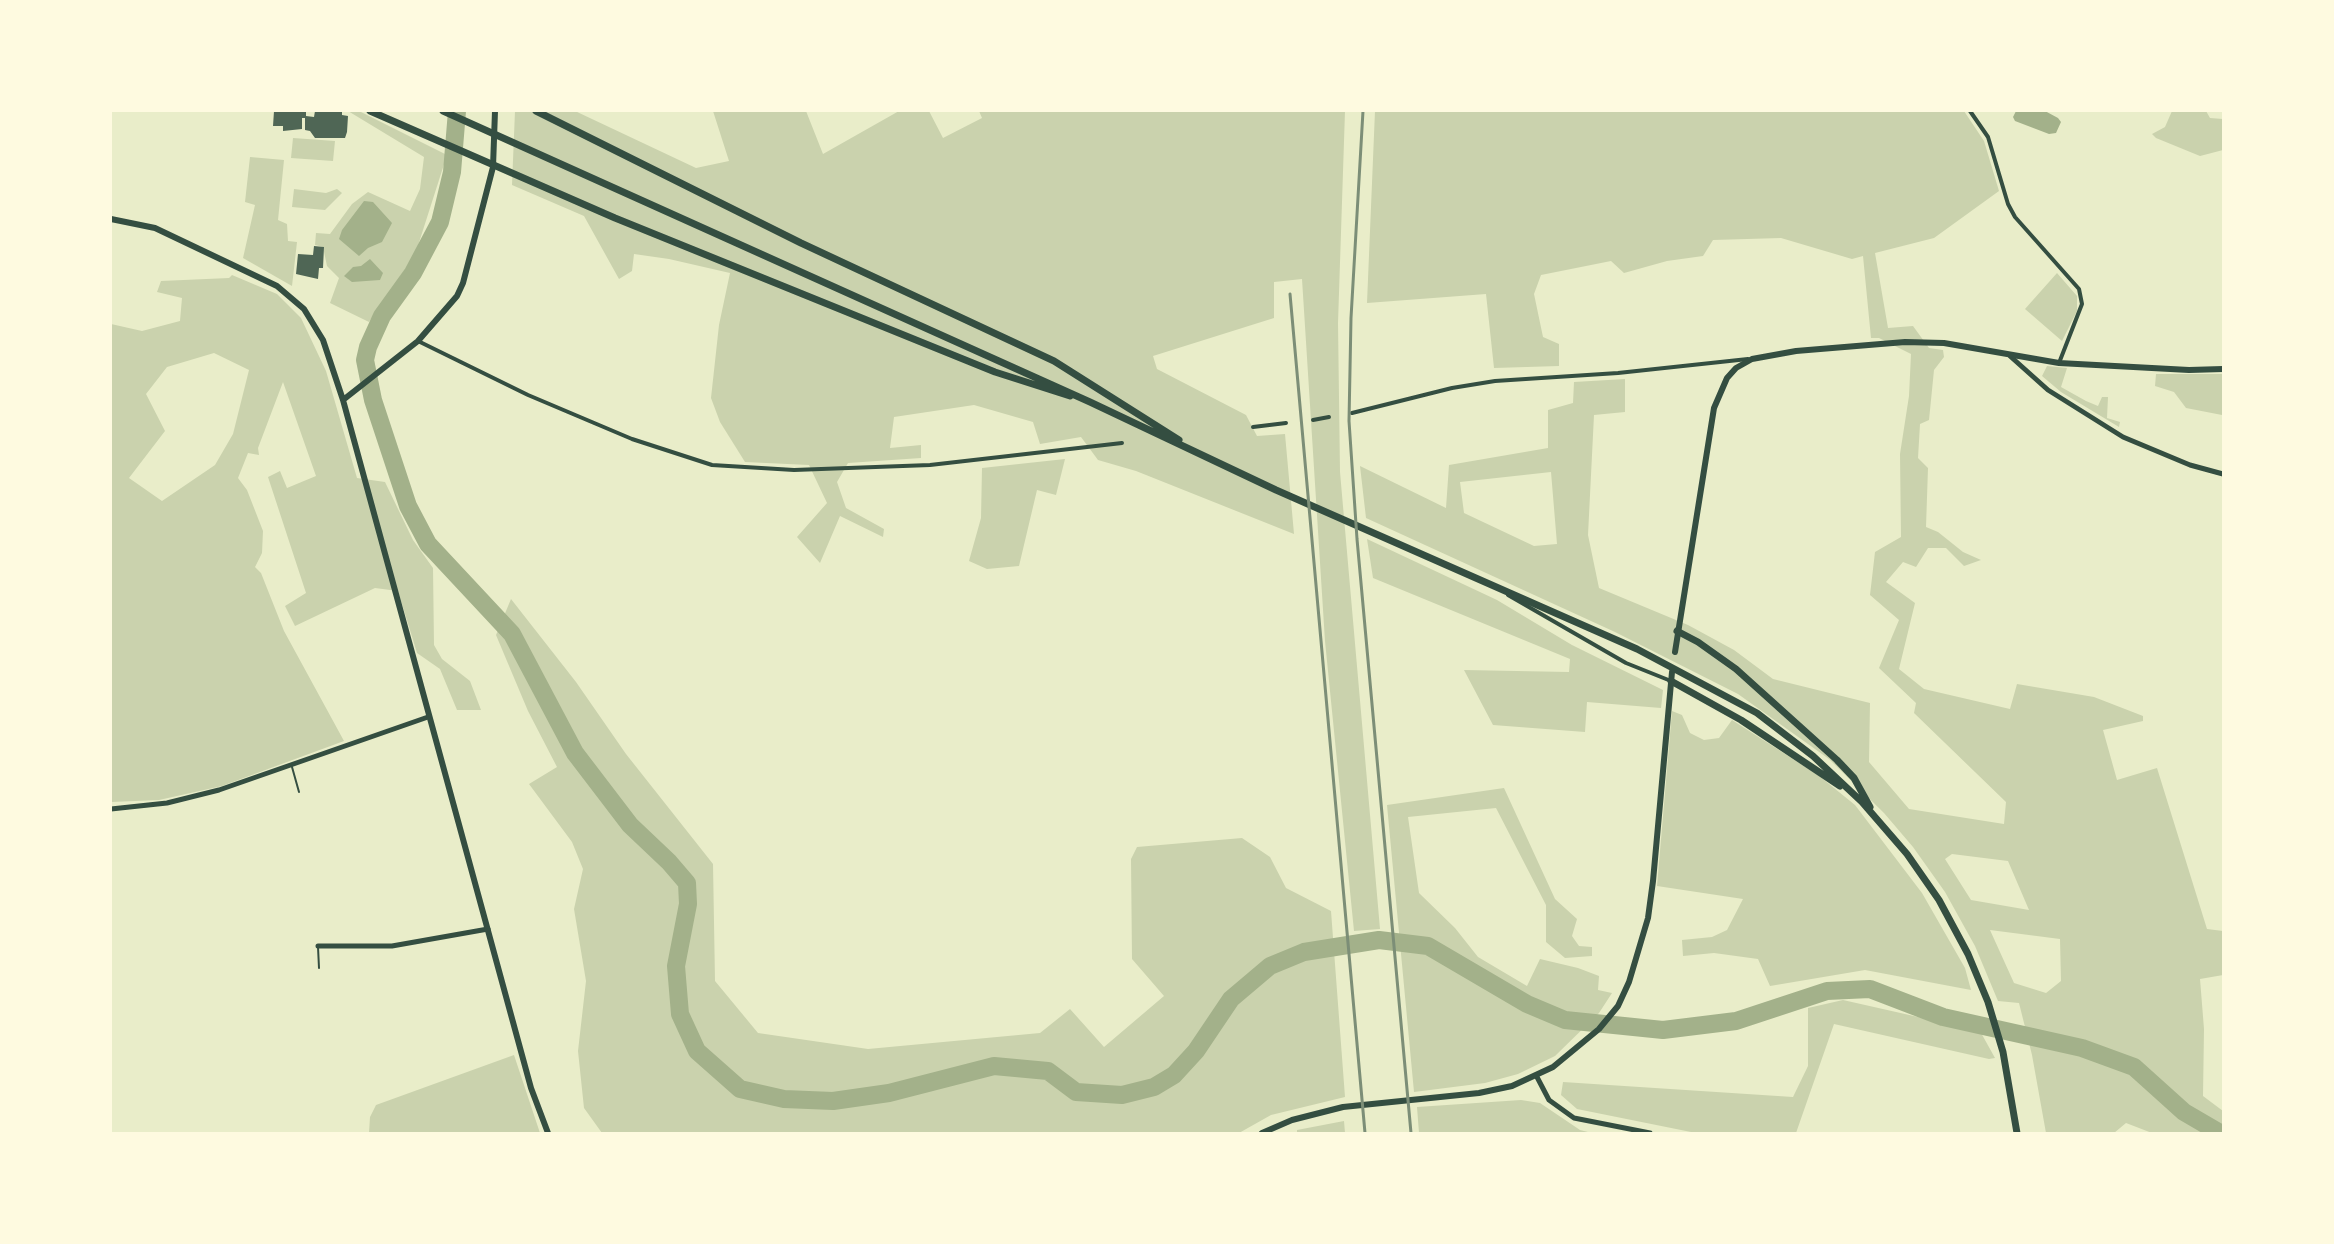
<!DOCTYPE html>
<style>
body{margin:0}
#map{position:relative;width:2334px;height:1244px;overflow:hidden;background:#e9edc9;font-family:"IBM Plex Sans",sans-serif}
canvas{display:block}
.frame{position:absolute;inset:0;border:112px solid #fefae0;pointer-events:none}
</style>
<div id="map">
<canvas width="2334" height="1244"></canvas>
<div class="frame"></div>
</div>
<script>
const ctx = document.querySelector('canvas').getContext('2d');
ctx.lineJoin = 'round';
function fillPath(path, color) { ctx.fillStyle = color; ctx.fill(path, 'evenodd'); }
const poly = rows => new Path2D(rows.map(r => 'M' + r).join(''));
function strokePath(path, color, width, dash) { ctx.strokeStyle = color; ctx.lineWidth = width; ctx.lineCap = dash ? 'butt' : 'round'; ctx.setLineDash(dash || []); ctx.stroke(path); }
const green = poly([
 [348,111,359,111,447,155,415,255,369,322,330,303,339,278,327,266,323,247,315,245,316,233,330,234,352,204,368,192,410,211,420,189,424,157],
 [515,111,575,111,696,168,729,161,713,111,806,111,823,154,899,111,929,111,943,138,982,118,979,111,1345,111,1338,323,1340,472,1380,929,1354,931,1325,641,1302,279,1274,282,1274,318,1153,356,1157,369,1246,415,1257,436,1285,434,1294,534,1136,471,1098,460,1081,437,1040,444,1033,422,974,405,894,417,890,448,921,445,921,458,848,463,837,482,846,508,884,529,883,537,840,516,820,563,797,537,827,503,809,465,745,462,720,422,711,398,719,325,730,273,669,259,634,254,632,271,619,279,584,216,512,185],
 [1375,111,1964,111,1984,141,1999,191,1934,238,1875,253,1888,328,1913,326,1929,348,1943,350,1944,357,1934,370,1929,420,1920,424,1918,458,1928,468,1926,527,1938,532,1963,552,1981,560,1964,566,1946,548,1928,548,1916,567,1903,562,1886,582,1915,603,1899,669,1924,689,2010,709,2017,684,2094,697,2143,716,2143,721,2103,730,2117,780,2157,768,2207,929,2223,931,2223,975,2200,979,2204,1029,2203,1096,2223,1111,2223,1133,2152,1133,2126,1123,2114,1133,2046,1133,2032,1055,2019,1003,1998,1001,1975,946,1945,892,1913,847,1884,813,1829,759,1738,694,1615,632,1366,518,1360,466,1446,508,1449,465,1548,448,1548,410,1573,403,1574,382,1625,379,1625,412,1594,415,1588,535,1599,588,1688,625,1734,650,1773,679,1870,703,1869,762,1909,809,2004,824,2006,802,1914,713,1916,703,1879,668,1899,620,1870,595,1875,552,1901,537,1900,454,1909,396,1911,354,1879,338,1871,338,1863,256,1852,259,1781,238,1713,240,1703,256,1667,261,1624,273,1611,261,1541,275,1534,294,1543,337,1559,344,1559,366,1494,368,1486,294,1367,303],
 [1551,472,1557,544,1534,546,1464,513,1460,482],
 [1952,854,2008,861,2029,910,1971,900,1945,859],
 [1990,930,2060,939,2061,981,2046,993,2014,983],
 [2172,111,2206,111,2210,118,2223,119,2223,150,2200,156,2156,138,2152,134,2165,127],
 [293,138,335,141,333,161,291,158],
 [250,157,284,160,278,220,287,224,288,241,297,242,292,286,243,258,255,205,245,202],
 [294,189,326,193,337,189,342,193,325,210,292,207],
 [2057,273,2077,296,2077,311,2062,341,2025,309],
 [232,275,277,294,301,318,326,371,357,478,385,482,413,540,433,568,434,645,442,659,470,681,481,710,457,710,440,669,417,653,398,591,375,588,295,626,285,606,306,593,268,477,280,471,287,488,316,476,283,382,258,448,259,455,248,453,238,478,247,490,263,531,262,553,255,567,261,573,284,631,344,741,222,786,159,800,111,802,111,324,142,331,180,321,182,298,157,292,161,281,229,278],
 [214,353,249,370,233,434,215,465,162,501,129,478,165,431,146,394,167,367],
 [2047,366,2067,368,2061,387,2086,401,2098,406,2102,397,2108,397,2107,418,2120,422,2119,427,2061,392,2042,376],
 [2156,374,2223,374,2222,415,2186,408,2174,392,2155,386],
 [1065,459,1056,495,1037,490,1019,566,987,569,969,561,981,518,982,468],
 [1367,539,1497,600,1572,645,1663,690,1661,708,1587,702,1585,732,1493,725,1464,670,1569,672,1570,659,1373,578],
 [511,599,576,682,626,754,713,864,715,981,758,1033,868,1049,1040,1033,1070,1009,1104,1047,1164,996,1132,959,1131,859,1137,847,1242,838,1270,857,1286,888,1331,911,1345,1097,1271,1115,1239,1133,602,1133,584,1108,578,1051,586,981,574,909,583,869,572,842,529,784,557,767,528,711,496,635],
 [1672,711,1682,715,1690,733,1704,740,1719,738,1732,720,1818,775,1855,805,1922,893,1965,968,1971,990,1865,970,1770,986,1758,959,1714,953,1683,956,1682,940,1712,937,1727,930,1743,899,1657,886],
 [1504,788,1555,899,1577,919,1572,936,1579,946,1592,947,1592,956,1565,958,1546,942,1546,905,1496,808,1408,817,1419,893,1455,928,1478,957,1527,986,1540,959,1578,968,1599,976,1598,990,1612,993,1599,1013,1555,1056,1518,1074,1485,1083,1414,1092,1387,805],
 [1843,1000,1980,1031,1995,1058,1989,1059,1834,1024,1796,1133,1691,1132,1577,1109,1561,1095,1563,1082,1793,1097,1808,1066,1808,1008],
 [514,1055,540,1133,369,1133,370,1117,376,1105],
 [1521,1100,1540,1103,1580,1130,1592,1133,1419,1133,1417,1107],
 [1344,1121,1345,1133,1297,1133,1297,1130]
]);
const water = poly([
 [2016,111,2045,111,2058,118,2061,122,2056,133,2049,134,2015,121,2013,117],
 [364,201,373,202,392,223,382,242,368,248,359,256,339,239,342,230],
 [370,259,383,273,380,280,352,282,344,276,353,267,361,266]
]);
const river = poly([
 [457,111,452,172,440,222,413,273,382,316,368,347,365,360,373,400,408,506,428,544,512,634,575,753,630,825,669,862,687,883,688,904,676,966,680,1014,697,1051,740,1089,784,1099,833,1101,889,1093,994,1066,1048,1071,1076,1092,1122,1095,1154,1087,1174,1075,1196,1051,1231,999,1270,966,1304,952,1379,940,1428,946,1527,1004,1565,1020,1663,1030,1736,1021,1827,991,1870,989,1943,1017,2082,1048,2134,1067,2184,1112,2220,1133]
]);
const building = poly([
 [274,111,306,111,306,116,314,117,315,111,342,111,342,115,348,116,347,132,345,138,315,138,310,131,305,130,305,118,302,118,302,129,283,131,283,126,273,126],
 [314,246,324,247,323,268,319,268,318,279,296,274,298,254,313,255]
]);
const service = poly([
 [292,767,299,792],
 [318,947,319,968]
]);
const minor = poly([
 [1970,111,1988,137,2008,204,2015,217,2079,289,2082,304,2059,363],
 [418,341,528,395,632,439,712,465,794,470,930,465,1122,443],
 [1352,413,1452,388,1495,381,1618,373,1748,359],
 [1313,420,1329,417],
 [1253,427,1286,423],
 [1508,595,1626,663,1671,681]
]);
const tertiary = poly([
 [2010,356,2048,390,2123,437,2190,465,2223,474],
 [111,809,167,803,219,790,428,717],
 [318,946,392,946,488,929],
 [1537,1077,1549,1100,1574,1118,1650,1133]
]);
const secondary = poly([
 [111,219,155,228,277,286,304,309,323,340,343,400,531,1088,548,1133],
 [343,400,418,341,457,296,463,283,493,167,495,111],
 [1675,652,1714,408,1727,378,1736,368,1752,359,1796,351,1905,342,1944,343,2059,363,2189,370,2223,369],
 [1262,1133,1292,1120,1343,1107,1479,1093,1512,1086,1553,1067,1599,1029,1618,1006,1629,982,1648,918,1653,881,1672,672]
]);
const trunk = poly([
 [370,111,615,218,995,372,1070,396],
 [443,111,1090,402,1276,490,1637,649,1757,713,1813,756,1862,802,1907,854,1939,900,1968,954,1988,1002,2003,1052,2017,1133],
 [536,111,801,243,1054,361,1179,440],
 [1677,631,1698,642,1736,669,1837,760,1854,778,1870,807],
 [1671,681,1741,720,1840,786]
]);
const rail = poly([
 [1363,111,1351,318,1349,421,1357,539,1411,1133],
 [1290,294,1365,1133]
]);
fillPath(green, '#cad2ad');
fillPath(water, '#a3b18a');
strokePath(river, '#a3b18a', 18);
fillPath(building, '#4f6655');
strokePath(service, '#344e41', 2);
strokePath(minor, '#344e41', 4);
strokePath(tertiary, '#344e41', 5);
strokePath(secondary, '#344e41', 6);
strokePath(trunk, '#344e41', 7);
strokePath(rail, '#7c8e77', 3);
</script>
